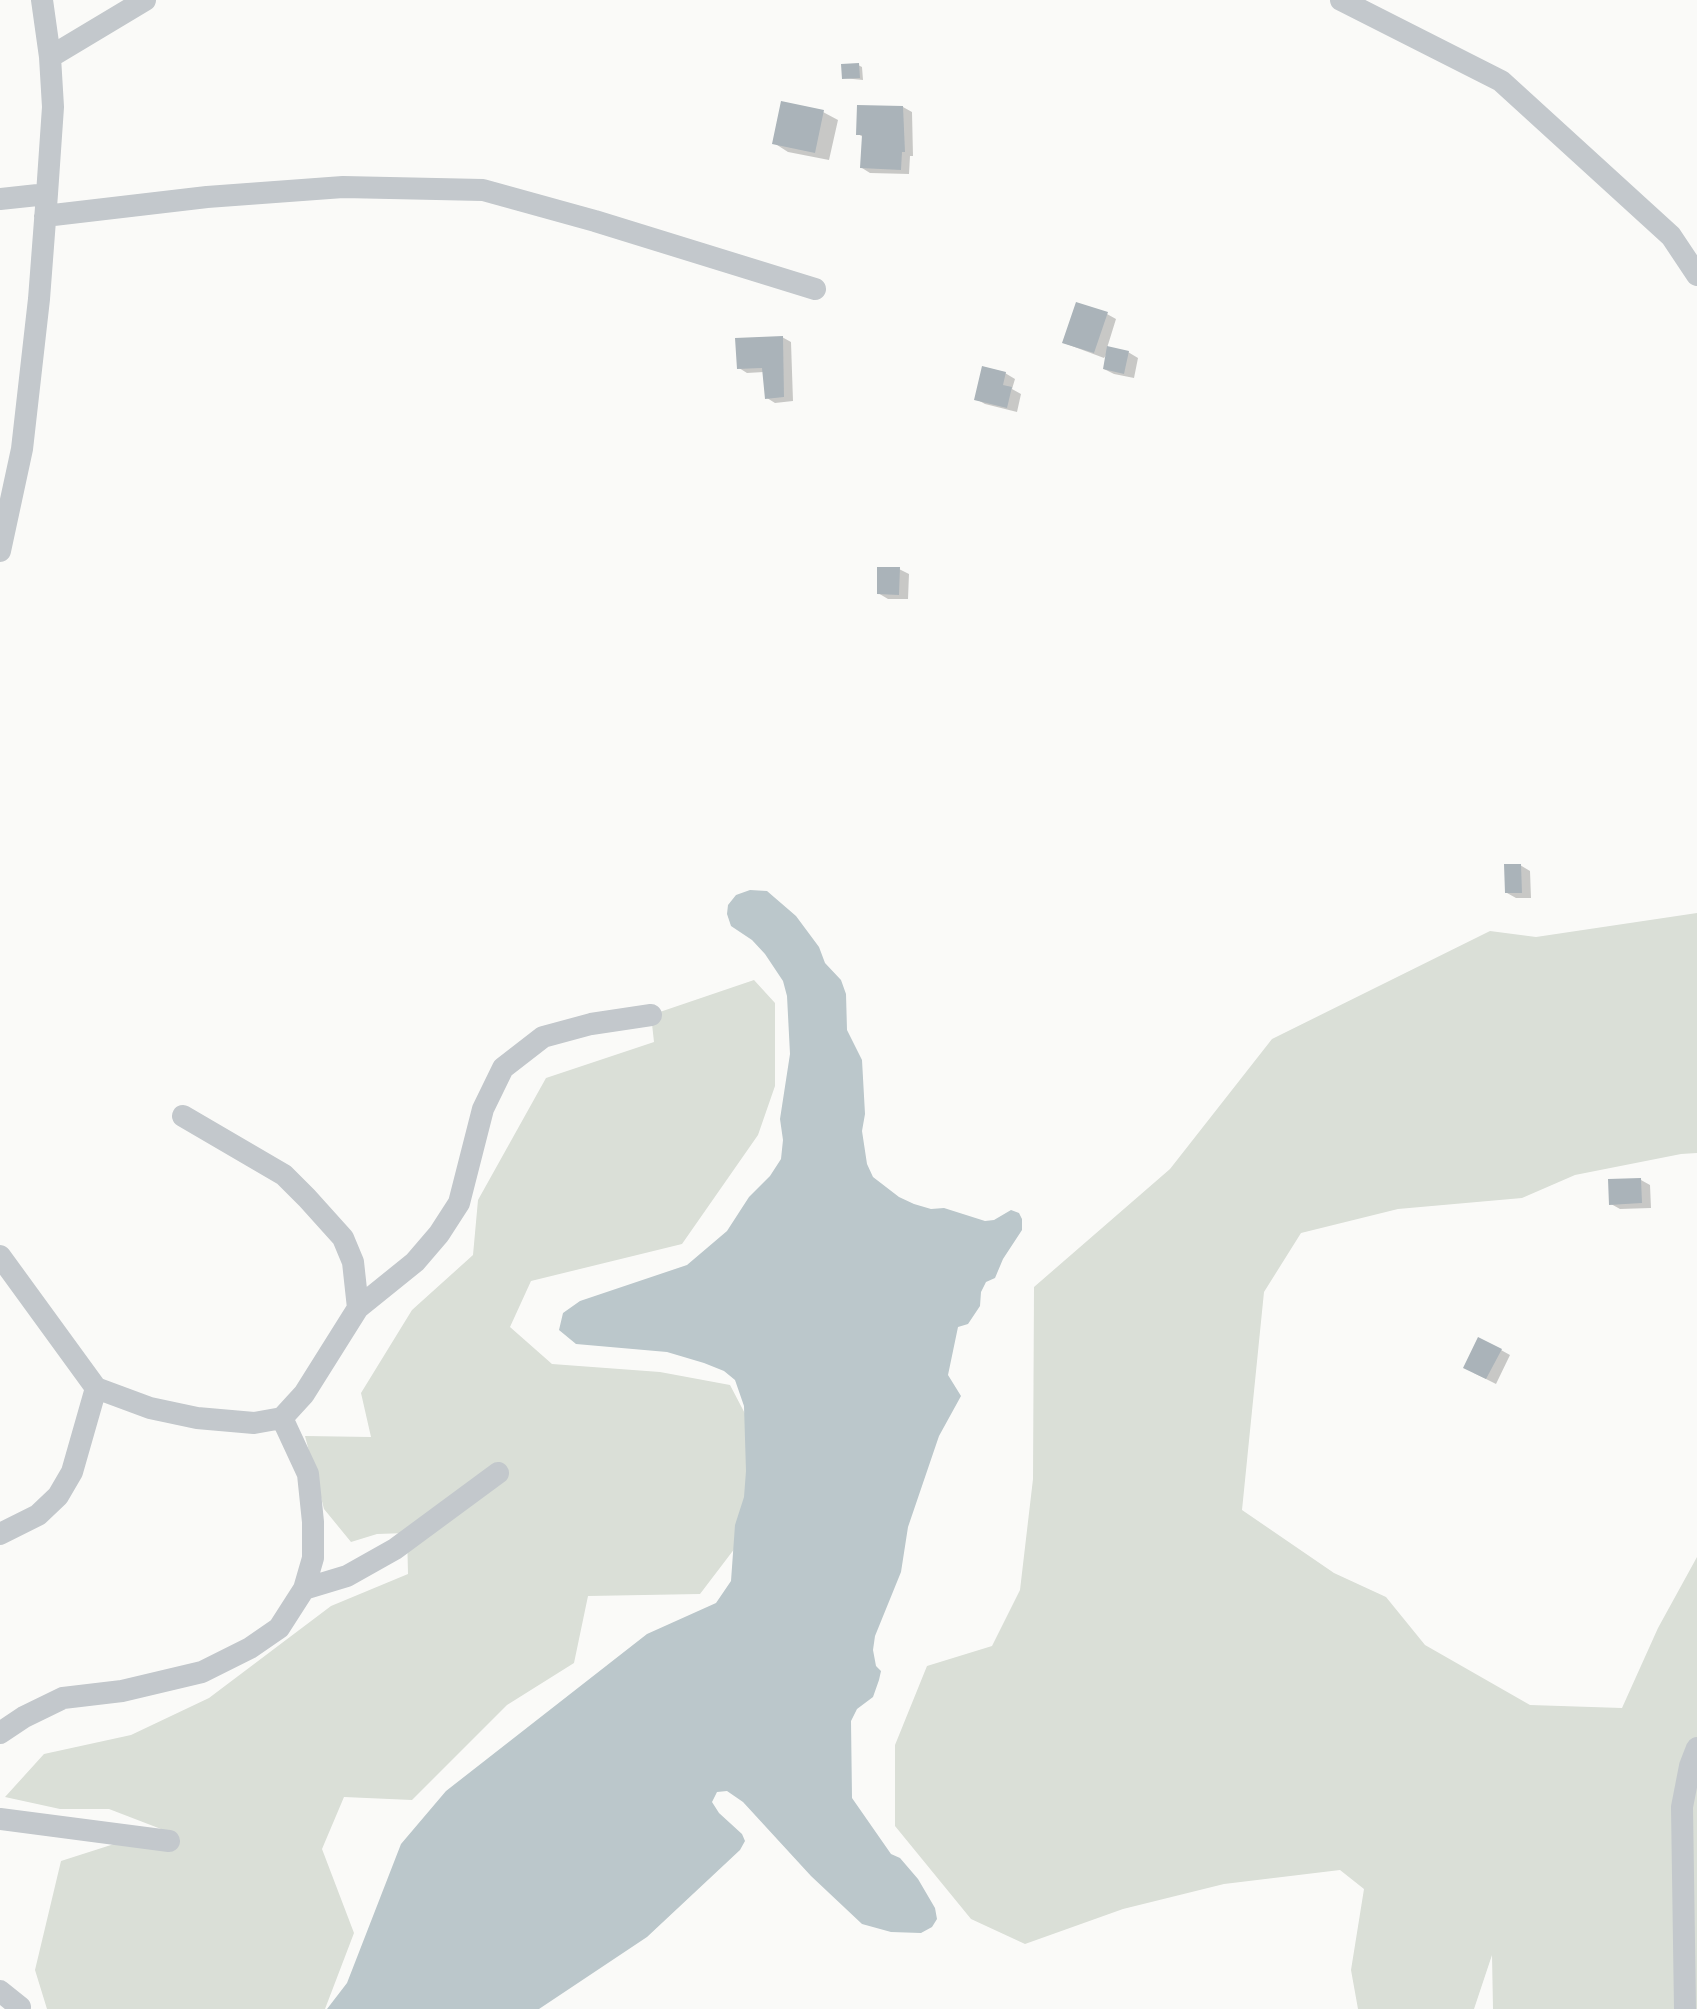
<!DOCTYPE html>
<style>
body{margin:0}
canvas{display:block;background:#fafaf8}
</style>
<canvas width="1697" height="2009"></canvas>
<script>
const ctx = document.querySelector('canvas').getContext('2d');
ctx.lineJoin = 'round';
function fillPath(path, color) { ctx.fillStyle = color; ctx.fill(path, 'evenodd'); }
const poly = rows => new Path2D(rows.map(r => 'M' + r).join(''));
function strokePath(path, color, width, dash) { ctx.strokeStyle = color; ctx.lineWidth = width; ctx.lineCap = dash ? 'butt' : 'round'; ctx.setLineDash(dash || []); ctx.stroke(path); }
const green = poly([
 [1697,913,1697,1153,1681,1154,1575,1175,1522,1198,1398,1209,1301,1233,1264,1292,1242,1510,1334,1573,1386,1597,1425,1645,1530,1705,1622,1708,1658,1628,1697,1557,1697,2009,1493,2009,1492,1955,1474,2009,1358,2009,1351,1970,1364,1889,1340,1870,1224,1884,1123,1909,1025,1944,971,1919,895,1826,895,1745,927,1666,992,1646,1020,1590,1033,1479,1034,1287,1170,1169,1272,1039,1490,931,1536,937],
 [754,980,775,1003,775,1086,758,1135,682,1244,531,1281,510,1327,552,1364,660,1372,730,1385,764,1450,748,1531,700,1594,588,1596,574,1663,507,1705,412,1800,344,1797,322,1849,354,1933,325,2009,47,2009,35,1970,61,1861,161,1829,109,1809,60,1809,5,1797,44,1754,131,1735,209,1698,331,1606,408,1574,407,1533,377,1534,351,1542,324,1509,305,1436,371,1437,361,1393,412,1310,473,1255,478,1200,546,1078,654,1042,651,1015]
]);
const water = poly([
 [750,890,767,891,796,916,819,947,825,963,841,980,846,994,847,1030,862,1060,865,1114,862,1131,867,1164,873,1177,899,1197,914,1204,931,1209,944,1208,985,1221,994,1220,1011,1210,1019,1213,1022,1219,1022,1230,1003,1259,995,1278,986,1282,981,1292,980,1306,968,1324,958,1327,948,1375,961,1396,939,1436,908,1527,901,1572,875,1636,873,1650,876,1666,881,1671,879,1680,873,1697,857,1709,851,1721,852,1798,891,1854,900,1858,918,1879,935,1908,937,1919,932,1927,921,1933,891,1932,862,1924,811,1876,743,1802,727,1791,717,1792,712,1802,719,1813,742,1834,745,1841,740,1850,647,1937,539,2009,327,2009,347,1983,401,1844,446,1791,647,1634,716,1603,731,1581,735,1525,744,1497,746,1471,744,1406,735,1380,724,1371,704,1363,667,1352,576,1344,559,1330,563,1313,580,1301,687,1265,727,1231,749,1197,770,1176,781,1159,783,1140,780,1119,790,1054,787,996,783,981,765,954,752,940,731,926,727,914,728,905,736,895]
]);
const shadow = poly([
 [858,65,862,67,863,80,843,78],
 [903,107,912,112,913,156,910,156,909,174,870,173,862,168,863,137,858,134],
 [823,112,838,120,829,160,788,152,774,143],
 [1107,314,1116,319,1107,348,1128,352,1138,358,1134,378,1114,374,1104,369,1108,352,1104,358,1064,343],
 [782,337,791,342,793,401,775,403,767,398,764,372,747,373,739,368],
 [1005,373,1015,379,1012,389,1021,394,1017,412,985,404,976,399],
 [899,569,909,574,908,599,888,599,878,593],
 [1520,865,1530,871,1531,898,1516,898,1507,893],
 [1641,1180,1650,1185,1651,1208,1620,1209,1611,1204],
 [1501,1350,1510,1355,1496,1384,1474,1373]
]);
const building = poly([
 [859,63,860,78,842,79,841,64],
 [781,101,824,110,815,153,772,144],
 [857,105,903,106,905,152,902,152,901,170,860,168,862,135,856,135],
 [1076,302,1108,312,1094,353,1062,343],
 [783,336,784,397,765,399,762,368,737,369,735,338],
 [1107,346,1129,351,1124,374,1103,369],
 [982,366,1006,372,1003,385,1012,387,1007,408,974,400],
 [877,567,900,567,899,595,877,594],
 [1504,864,1521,864,1522,893,1505,893],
 [1641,1178,1642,1203,1609,1205,1608,1179],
 [1478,1337,1502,1349,1486,1379,1463,1368]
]);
const minor = poly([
 [1341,0,1501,81,1671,236,1697,275],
 [50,57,145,0],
 [0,199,47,194],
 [45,216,207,197,343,187,483,190,595,221,815,289],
 [0,551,22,449,39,299,47,194,53,107,50,57,42,0],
 [183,1116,284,1175,307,1198,343,1238,353,1262,358,1308],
 [0,1256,96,1388],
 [0,1534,38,1515,58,1496,72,1472,96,1388,150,1408,197,1418,254,1423,282,1418],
 [304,1589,347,1576,395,1549,498,1473],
 [0,1733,24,1717,63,1698,122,1691,202,1672,250,1648,279,1628,304,1589,313,1558,313,1522,308,1474,282,1418,304,1394,358,1308,415,1262,439,1234,459,1203,483,1109,503,1068,543,1037,591,1024,651,1015],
 [0,1819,169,1841],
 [0,1991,20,2007],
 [1685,2009,1682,1807,1690,1766,1697,1748]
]);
fillPath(green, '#dadfd7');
fillPath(water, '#bbc7cb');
fillPath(shadow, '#0003');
fillPath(building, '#aab3b9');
strokePath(minor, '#c3c8cc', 22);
</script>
